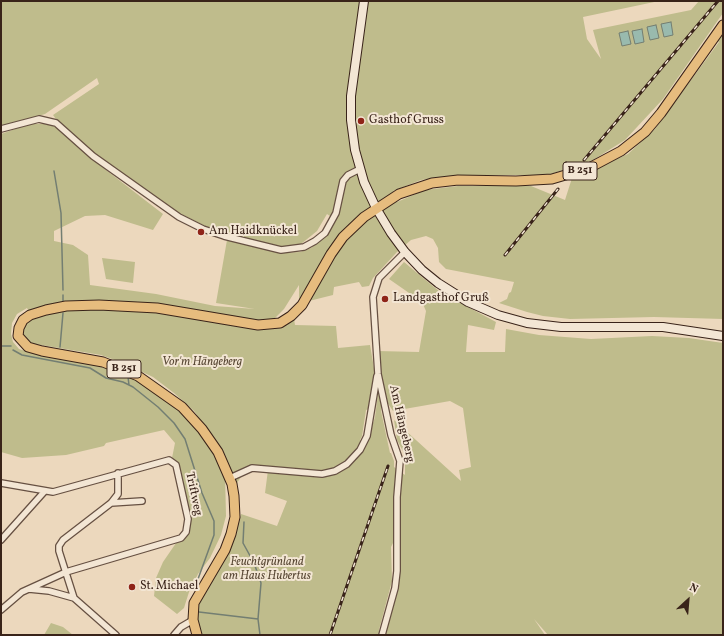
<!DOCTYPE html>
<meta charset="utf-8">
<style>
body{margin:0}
#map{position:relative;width:724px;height:636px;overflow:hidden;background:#ecd8bd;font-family:Vollkorn,serif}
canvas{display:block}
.frame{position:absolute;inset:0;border:2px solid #392319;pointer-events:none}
.north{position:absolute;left:668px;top:580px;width:40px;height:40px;-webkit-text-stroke:3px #f3e6d4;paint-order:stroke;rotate:26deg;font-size:11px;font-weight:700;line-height:16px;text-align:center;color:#392319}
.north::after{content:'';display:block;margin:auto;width:14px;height:18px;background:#392319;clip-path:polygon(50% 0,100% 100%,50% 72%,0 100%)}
</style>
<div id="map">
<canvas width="724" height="636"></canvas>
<div class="frame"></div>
<div class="north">N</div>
</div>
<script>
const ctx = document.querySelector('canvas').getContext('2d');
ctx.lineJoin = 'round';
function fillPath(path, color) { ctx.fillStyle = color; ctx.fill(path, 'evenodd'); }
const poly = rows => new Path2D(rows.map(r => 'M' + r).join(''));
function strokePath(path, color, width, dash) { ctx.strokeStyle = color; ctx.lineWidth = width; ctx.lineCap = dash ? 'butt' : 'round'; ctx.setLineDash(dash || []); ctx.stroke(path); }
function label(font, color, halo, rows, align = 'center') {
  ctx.font = font + ' Vollkorn,serif'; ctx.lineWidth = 4; ctx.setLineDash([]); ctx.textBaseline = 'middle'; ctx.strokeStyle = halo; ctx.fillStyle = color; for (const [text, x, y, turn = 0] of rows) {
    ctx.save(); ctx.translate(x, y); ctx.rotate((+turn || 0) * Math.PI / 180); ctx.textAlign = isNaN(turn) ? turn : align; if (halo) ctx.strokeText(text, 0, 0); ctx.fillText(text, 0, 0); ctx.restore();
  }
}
const green = poly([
 [1,1,659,1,583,17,587,39,601,59,593,30,691,10,699,1,723,1,723,13,663,99,625,140,593,160,548,175,457,175,421,180,393,191,397,202,425,190,458,186,531,186,565,200,572,178,628,154,655,129,719,42,715,40,723,30,723,319,654,317,570,319,543,316,527,312,499,303,507,299,509,293,511,292,514,282,446,269,439,262,438,248,433,239,426,236,411,240,397,252,373,278,369,286,362,287,359,282,334,287,333,295,309,301,328,270,322,261,299,303,299,285,284,309,273,320,263,322,264,329,284,325,294,319,295,325,336,326,338,348,370,345,375,374,369,409,366,410,362,436,360,440,362,441,361,445,366,446,375,417,378,394,381,394,381,411,390,453,384,453,391,453,394,461,394,467,405,475,405,455,397,440,394,420,461,481,459,470,471,467,463,408,450,401,393,411,387,402,380,375,377,351,419,352,426,311,422,302,389,279,404,262,440,292,496,322,494,330,468,325,466,352,505,352,506,329,539,335,591,339,652,336,689,338,723,343,723,635,548,635,534,619,545,635,385,635,386,623,397,587,401,564,399,531,391,547,392,581,379,630,379,635,202,635,197,620,197,609,199,599,233,539,241,514,277,526,287,501,265,493,268,470,255,470,247,473,241,477,237,483,230,471,221,450,194,411,174,393,153,377,123,363,101,355,29,343,24,338,21,330,23,325,32,318,27,308,17,314,12,323,11,334,13,342,19,349,35,354,93,364,118,371,139,380,164,396,191,422,214,451,225,474,226,516,221,535,210,558,198,574,189,592,184,608,177,614,154,596,156,578,163,562,185,530,186,519,172,458,175,443,164,430,106,443,104,446,66,455,22,458,1,452,1,134,29,124,45,124,56,127,106,170,163,214,153,230,105,215,85,216,54,231,54,241,73,245,88,255,90,285,156,294,215,306,255,309,216,303,227,240,281,253,300,252,311,248,323,238,336,220,327,214,317,231,301,244,280,247,213,230,179,213,84,146,61,126,53,115,99,84,97,78,45,114,1,127],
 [102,258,135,262,133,283,106,279],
 [51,623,63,627,73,635,44,635]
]);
const water = poly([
 [671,22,673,35,664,37,661,24,671,22],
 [656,25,659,38,650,40,647,27,656,25],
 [642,29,644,42,635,44,632,31,642,29],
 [628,31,631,44,622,46,619,33,628,31]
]);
const stream = poly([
 [54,171,61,213,63,290],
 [63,295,63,302],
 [1,346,11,346],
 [60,347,63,313],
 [13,350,22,355,90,368,106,378,123,382,133,387,158,407,174,423,185,439,202,493,214,521,214,535,198,579],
 [128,377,129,385],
 [244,522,243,543,254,563,261,583,258,619,260,635],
 [199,612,258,619]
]);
const street = poly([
 [1,129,39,119,56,123,93,156,179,217,203,229,224,236,281,250,304,247,315,241,325,233,336,213,343,181,348,175,360,169],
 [230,478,252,468,322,474,335,471,347,464,360,450,367,436,377,376],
 [1,483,53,492,169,460,176,465,188,519,186,532,181,538,66,572,22,592,1,610],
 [111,503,142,501],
 [1,540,44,492],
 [29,589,49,591,74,598,116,635],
 [74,598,59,551,59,546,63,540,111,503,118,494,118,473],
 [174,635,181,627,193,620],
 [382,635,395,588,397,571,397,497,400,461,391,435,378,374,373,297,379,278,405,252]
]);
const secondary = poly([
 [364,1,351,96,351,120,355,150,364,182,376,208,391,233,405,252,422,270,438,283,468,302,498,315,527,323,561,327,663,327,723,336]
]);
const primary = poly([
 [197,635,193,620,194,603,225,550,231,534,235,517,234,496,232,484,218,452,202,429,182,407,138,376,103,362,42,351,28,347,18,336,19,328,23,320,30,315,46,310,66,306,99,305,157,308,258,325,280,323,291,316,302,305,331,254,343,237,364,217,399,194,432,183,458,180,516,181,552,179,589,168,621,151,645,132,661,113,723,25]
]);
const rail = poly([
 [584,160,718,1],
 [505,255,558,189],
 [330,635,388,466]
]);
const markers = [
 [361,121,4,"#8f2418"],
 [201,232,4,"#8f2418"],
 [385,299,4,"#8f2418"],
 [132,587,4,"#8f2418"]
];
const shields = [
 [580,171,34],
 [124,369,34]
];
const shieldNames = [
 ["B 251",580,171],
 ["B 251",124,369]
];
const poiNames = [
 ["Gasthof Gruss",369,121],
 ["Am Haidknückel",209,232],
 ["Landgasthof Gruß",393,299],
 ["St. Michael",140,587]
];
const parkNames = [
 ["Vor'm Hängeberg",202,363],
 ["Feuchtgrünland",267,563],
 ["am Haus Hubertus",267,577]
];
const streetNames = [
 ["Am Hängeberg",401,424,77],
 ["Triftweg",193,494,78]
];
fillPath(green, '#bfbc8c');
fillPath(water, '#99baae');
strokePath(water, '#737e72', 1);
strokePath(stream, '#737e72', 1.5);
strokePath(street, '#665042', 8);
strokePath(secondary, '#392319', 10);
strokePath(primary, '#392319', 11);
strokePath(street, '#f3e6d4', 5.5);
strokePath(secondary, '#f3e6d4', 8);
strokePath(primary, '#e6bc7e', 9);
strokePath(rail, '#392319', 3);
strokePath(rail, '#f3e6d4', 1.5, [4.5]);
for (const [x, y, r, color] of markers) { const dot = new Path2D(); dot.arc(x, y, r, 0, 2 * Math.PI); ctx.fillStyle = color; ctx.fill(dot); strokePath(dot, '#f3e6d4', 1.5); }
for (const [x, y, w] of shields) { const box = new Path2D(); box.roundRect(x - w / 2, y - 9, w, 18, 3); ctx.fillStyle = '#f3e6d4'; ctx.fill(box); strokePath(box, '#392319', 1); }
label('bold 11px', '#392319', null, shieldNames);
label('12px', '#392319', '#f3e6d4', poiNames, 'left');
label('italic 12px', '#5a4936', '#f3e6d4', parkNames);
label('12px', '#392319', '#f3e6d4', streetNames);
</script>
